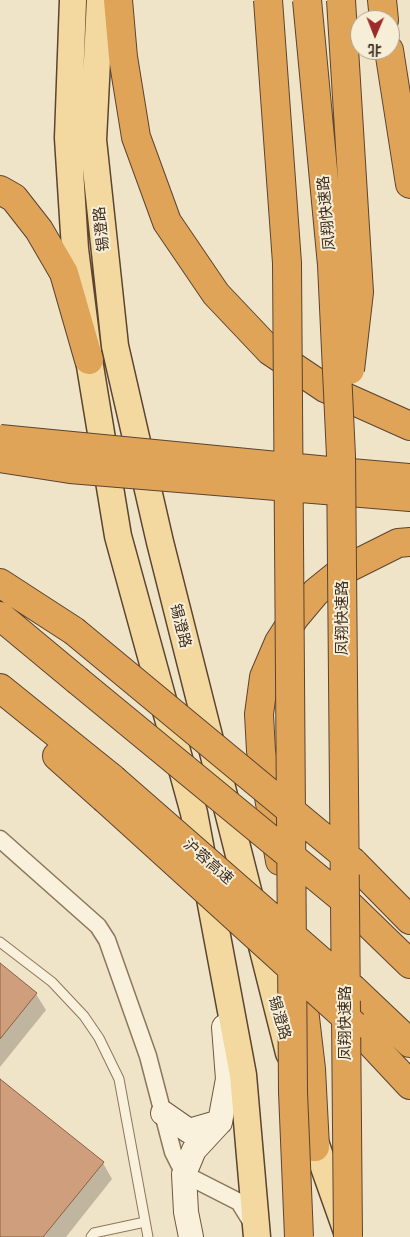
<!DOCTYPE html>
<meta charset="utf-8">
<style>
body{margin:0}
#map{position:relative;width:410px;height:1237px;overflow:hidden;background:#f0e4c8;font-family:Bitter,"Noto Sans SC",serif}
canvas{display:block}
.north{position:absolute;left:350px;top:10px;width:50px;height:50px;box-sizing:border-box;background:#f7eed8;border:1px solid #ada18e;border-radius:50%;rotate:181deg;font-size:14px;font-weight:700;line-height:20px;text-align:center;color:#3d2e20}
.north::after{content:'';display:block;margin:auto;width:18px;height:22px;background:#9e2a2b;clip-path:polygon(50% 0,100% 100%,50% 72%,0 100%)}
</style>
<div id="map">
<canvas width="410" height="1237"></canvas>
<div class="north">北</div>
</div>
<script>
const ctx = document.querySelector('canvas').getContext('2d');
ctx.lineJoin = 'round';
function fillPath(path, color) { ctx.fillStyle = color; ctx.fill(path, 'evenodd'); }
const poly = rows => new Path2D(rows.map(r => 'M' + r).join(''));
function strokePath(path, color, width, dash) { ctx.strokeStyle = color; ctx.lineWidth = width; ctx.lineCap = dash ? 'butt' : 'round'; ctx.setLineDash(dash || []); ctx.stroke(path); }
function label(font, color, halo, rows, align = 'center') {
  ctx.font = font + ' Bitter,"Noto Sans SC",serif'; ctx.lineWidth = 4; ctx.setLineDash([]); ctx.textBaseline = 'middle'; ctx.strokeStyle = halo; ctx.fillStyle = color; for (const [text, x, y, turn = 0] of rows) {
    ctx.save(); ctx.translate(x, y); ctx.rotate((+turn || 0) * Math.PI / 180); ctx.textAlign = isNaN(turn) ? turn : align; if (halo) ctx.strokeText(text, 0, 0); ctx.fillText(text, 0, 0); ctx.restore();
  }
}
const shadow = poly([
 [0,965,36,994,46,1010,0,1067],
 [0,1081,103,1163,112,1179,66,1237,0,1237]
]);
const building = poly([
 [0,963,37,993,0,1039,0,963],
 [0,1079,104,1162,43,1237,0,1237,0,1079]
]);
const lane = poly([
 [0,942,52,982,84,1016,99,1038,119,1079,148,1237],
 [91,1237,94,1233,145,1222]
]);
const street = poly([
 [0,839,98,926,107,940,148,1056,173,1152,184,1174,239,1202,252,1223]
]);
const secondary = poly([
 [163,1113,189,1131,220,1122,228,1079,224,1027],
 [191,1237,186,1212,184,1174,194,1150,219,1123]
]);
const primary = poly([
 [73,0,68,138,75,249,89,360,118,536,194,813,243,1075,257,1237],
 [100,0,93,140,115,346,160,542,289,1053],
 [309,1125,347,1232]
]);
const highway = poly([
 [118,0,123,57,136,137,167,222,216,294,270,351,325,388,410,426],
 [382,0,384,20],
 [389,50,410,184],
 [0,190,14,198,39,230,64,273,89,360],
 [339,472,410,478],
 [337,491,410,497],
 [0,583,74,631],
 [0,616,77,680],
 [0,688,113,779],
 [57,756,104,798],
 [280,861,261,751,259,714,264,677,279,642,295,617,316,592,342,571,398,543,410,542],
 [353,862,410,920],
 [343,899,410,964],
 [353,989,410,1043],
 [302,992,311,1069,315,1147],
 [354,1025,410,1085]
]);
const highwayBridge = poly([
 [268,0,287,263,293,1092,299,1237],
 [307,0,332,265,341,456,348,1237],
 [341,0,359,292,350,370],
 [0,439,339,472],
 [0,458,70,469,337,491],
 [74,631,353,862],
 [77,680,343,899],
 [113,779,353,989],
 [104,798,354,1025]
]);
const streetNames = [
 ["凤翔快速路",327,213,-95],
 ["锡澄路",102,229,-96],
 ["凤翔快速路",343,618,-90],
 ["锡澄路",180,626,76],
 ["沪蓉高速",208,862,41],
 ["锡澄路",279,1018,74],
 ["凤翔快速路",346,1023,-90]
];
fillPath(shadow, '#0003');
fillPath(building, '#cf9f7d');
strokePath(building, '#8d5f41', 1);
strokePath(lane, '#8d765c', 11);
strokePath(street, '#8d765c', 19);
strokePath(secondary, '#6f573f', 26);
strokePath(primary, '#5b4430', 29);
strokePath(highway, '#5b4430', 30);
strokePath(lane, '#faf1dc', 9);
strokePath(street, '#faf1dc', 16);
strokePath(secondary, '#faf1dc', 24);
strokePath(primary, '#f3d9a0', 26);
strokePath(highway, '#e0a458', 28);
strokePath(highwayBridge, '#5b4430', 30, []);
strokePath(highwayBridge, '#e0a458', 28);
label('15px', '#3d2e20', '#f7eed8', streetNames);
</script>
